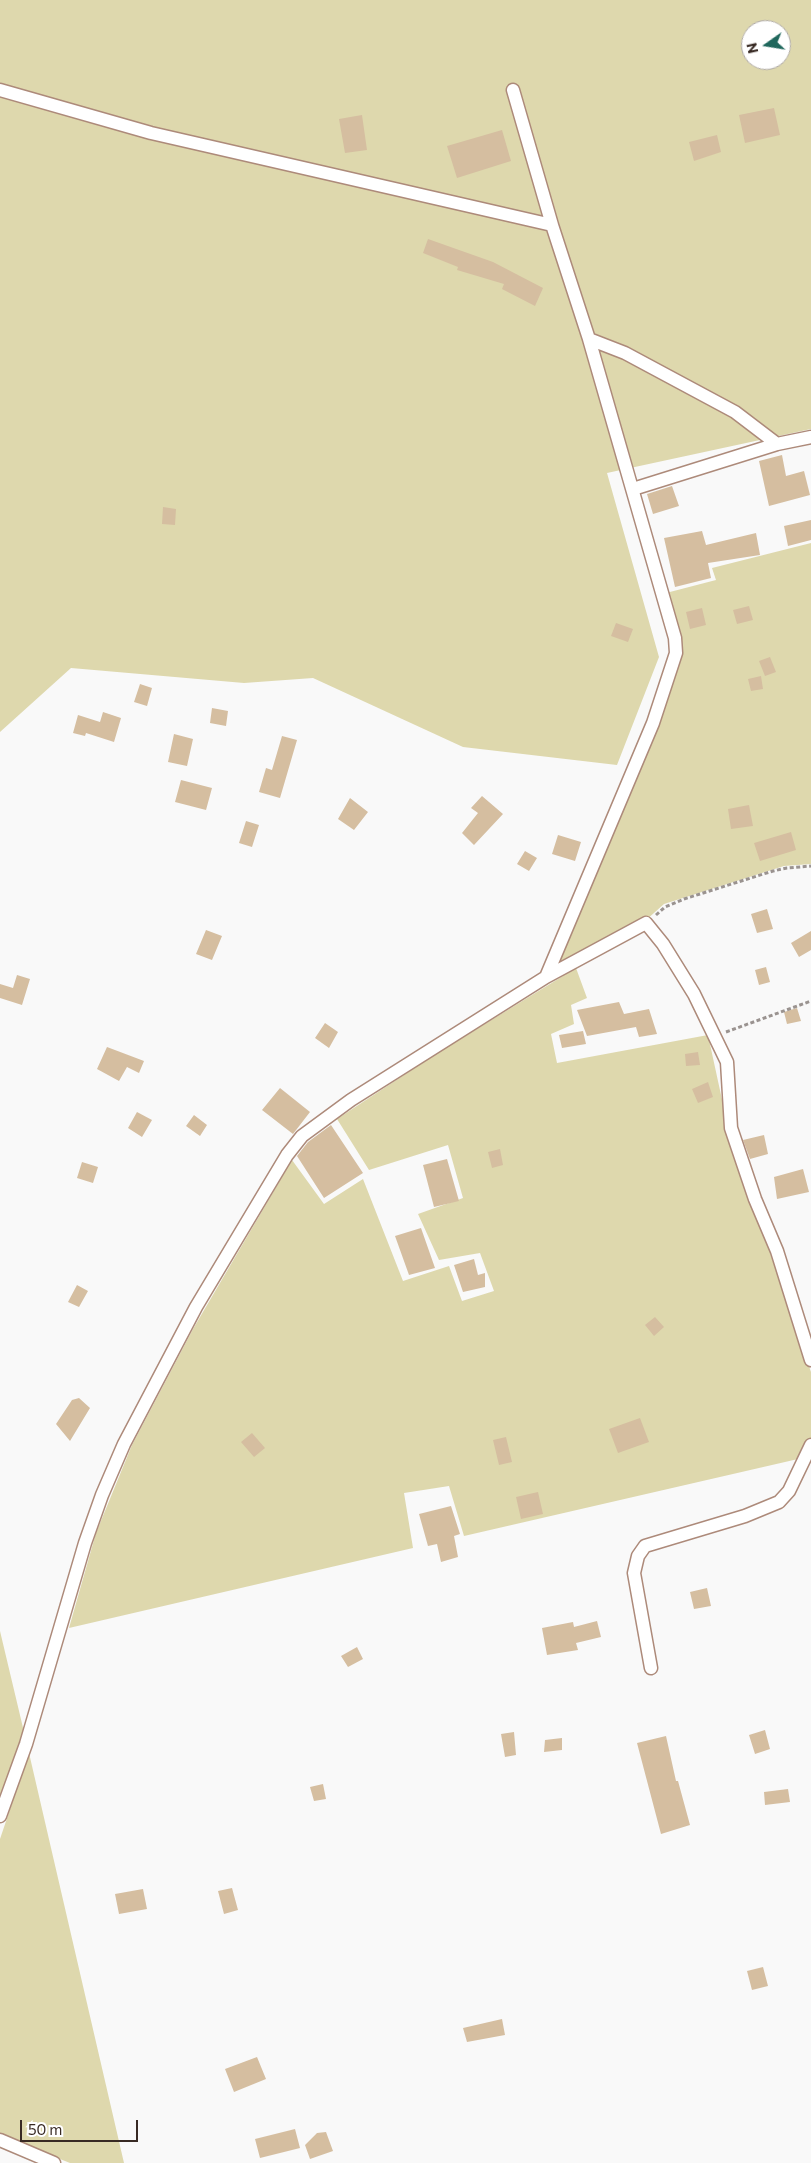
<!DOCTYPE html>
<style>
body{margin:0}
#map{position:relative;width:811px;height:2163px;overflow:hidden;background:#f9f9f9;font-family:Commissioner,sans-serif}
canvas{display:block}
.north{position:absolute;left:741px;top:20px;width:50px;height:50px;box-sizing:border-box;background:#fff;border:1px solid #afaaa7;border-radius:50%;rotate:257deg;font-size:14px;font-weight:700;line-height:20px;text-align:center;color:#382a24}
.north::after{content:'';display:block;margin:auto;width:18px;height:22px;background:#1f675c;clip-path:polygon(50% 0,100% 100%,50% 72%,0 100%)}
.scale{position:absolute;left:20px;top:2120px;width:118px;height:22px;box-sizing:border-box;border:2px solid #382a24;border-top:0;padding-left:6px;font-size:15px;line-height:18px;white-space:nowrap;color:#382a24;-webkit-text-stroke:4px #fff;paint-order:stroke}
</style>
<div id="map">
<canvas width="811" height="2163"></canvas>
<div class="north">N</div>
<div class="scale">50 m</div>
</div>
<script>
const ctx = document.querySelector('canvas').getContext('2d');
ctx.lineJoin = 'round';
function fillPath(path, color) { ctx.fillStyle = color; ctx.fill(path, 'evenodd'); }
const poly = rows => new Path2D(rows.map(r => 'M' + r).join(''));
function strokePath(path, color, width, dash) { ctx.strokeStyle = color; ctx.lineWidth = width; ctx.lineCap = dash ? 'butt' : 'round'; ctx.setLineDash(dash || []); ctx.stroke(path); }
const green = poly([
 [0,0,811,0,811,429,607,473,659,657,617,765,463,747,313,678,244,683,71,668,0,732],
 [751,30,781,30,781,60,751,60],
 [811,543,811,864,784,866,664,904,645,921,548,975,680,653,666,593,716,580,712,568],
 [576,968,587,998,571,1005,574,1024,551,1034,557,1063,708,1035,736,1164,748,1195,762,1211,771,1256,811,1372,811,1456,464,1536,449,1486,404,1493,413,1548,69,1628,96,1533,132,1445,193,1329,292,1160,324,1204,363,1179,403,1281,449,1266,462,1301,494,1291,480,1253,439,1260,418,1214,463,1198,448,1145,369,1170,337,1119,436,1054],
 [0,1631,24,1732,0,1814],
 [29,1753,124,2163,70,2163,0,2135,0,1839]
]);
const building = poly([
 [774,108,780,135,745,143,739,115],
 [362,115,367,150,345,153,339,119],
 [502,130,511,161,457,178,447,146],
 [717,135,721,152,694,161,689,142],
 [428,239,493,262,543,288,535,306,502,289,504,284,457,270,458,267,423,253],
 [782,455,786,476,804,471,810,495,769,506,759,461],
 [672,486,679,506,653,514,647,494],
 [163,507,176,509,175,525,162,524],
 [811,520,811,540,788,546,784,526],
 [702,531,706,545,756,533,760,555,708,563,711,578,675,587,664,538],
 [749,606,753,620,737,624,733,610],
 [702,608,706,625,690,629,686,612],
 [616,623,633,629,628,642,611,636],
 [770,657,776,672,765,676,759,661],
 [761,676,763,689,751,691,748,679],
 [140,684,152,688,147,706,134,702],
 [212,708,228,711,226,726,210,723],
 [103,712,121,718,114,742,86,733,85,736,73,733,78,715,100,722],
 [174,734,193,739,187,766,168,762],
 [282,736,297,740,280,798,259,792,266,768,272,770],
 [181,780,212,788,206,810,175,802],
 [482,796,503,814,474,845,462,833,478,813,471,808],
 [350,798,368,812,354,830,338,819],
 [749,805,753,826,731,829,728,809],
 [246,821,259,825,252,847,239,843],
 [791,832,796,850,760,861,754,843],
 [558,835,581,842,575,861,552,854],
 [525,851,537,858,529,871,517,864],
 [767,909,773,929,757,933,751,914],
 [206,930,222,936,212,960,196,954],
 [811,931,811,950,799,957,791,943],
 [766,967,770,982,759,985,755,970],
 [17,975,30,979,22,1005,0,998,0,984,13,988],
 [619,1002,624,1014,649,1009,657,1034,639,1037,636,1027,587,1036,577,1010],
 [797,1008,801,1021,787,1024,784,1012],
 [325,1023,338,1032,329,1048,315,1038],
 [583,1031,586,1044,562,1048,559,1035],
 [107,1047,144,1061,139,1073,127,1067,119,1081,97,1069],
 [698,1052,700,1065,686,1066,685,1054],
 [708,1082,713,1097,698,1103,692,1089],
 [280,1088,310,1112,293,1134,262,1110],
 [137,1112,152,1120,142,1137,128,1128],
 [194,1115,207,1125,200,1136,186,1126],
 [331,1125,363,1173,324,1198,297,1156,308,1142],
 [764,1135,768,1154,750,1159,743,1140],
 [500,1149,503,1165,492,1168,488,1152],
 [447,1159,459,1201,434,1207,423,1165],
 [82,1162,98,1167,93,1183,77,1178],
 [803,1169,809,1192,777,1199,774,1177],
 [421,1228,435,1268,409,1275,395,1236],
 [474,1259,478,1275,485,1273,485,1287,463,1292,454,1265],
 [77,1285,88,1291,79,1307,68,1302],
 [655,1317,664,1327,654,1336,645,1325],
 [79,1398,90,1408,70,1441,56,1424,72,1400],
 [640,1418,649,1442,618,1453,609,1429],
 [252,1433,265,1448,254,1457,241,1442],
 [506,1437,512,1462,499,1465,493,1440],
 [538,1492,543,1514,521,1519,516,1497],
 [451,1506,460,1534,454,1536,458,1557,441,1562,437,1544,428,1546,419,1514],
 [707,1588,711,1606,694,1609,690,1592],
 [597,1621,601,1637,576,1643,578,1650,547,1655,542,1628,573,1622,574,1627],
 [357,1647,363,1659,348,1667,341,1656],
 [765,1730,770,1749,755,1754,749,1735],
 [514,1732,516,1755,505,1757,501,1734],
 [666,1736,676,1781,678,1781,690,1825,661,1834,637,1743],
 [562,1738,562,1750,544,1752,545,1740],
 [323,1784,326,1799,314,1801,310,1787],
 [788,1789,790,1802,765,1805,764,1792],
 [232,1888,238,1910,224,1914,218,1891],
 [143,1889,147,1909,119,1914,115,1894],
 [763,1967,768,1986,752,1990,747,1971],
 [502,2019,505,2035,467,2042,463,2028],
 [257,2057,266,2079,234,2092,225,2069],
 [295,2129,300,2148,260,2158,255,2139],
 [326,2132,333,2151,310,2159,305,2145,317,2133]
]);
const path = poly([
 [656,915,665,907,684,899,773,871,787,868,811,866],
 [726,1032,811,1001]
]);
const street = poly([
 [0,90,151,133,552,225],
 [513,90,552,225,589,339,675,638,676,653,653,723,546,977],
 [589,339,625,353,735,412,777,444],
 [633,489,777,444,811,437],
 [651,1668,634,1573,638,1556,645,1546,745,1516,779,1502,789,1491,811,1445],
 [0,1816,26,1744,85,1543,102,1495,124,1444,196,1307,287,1155,302,1136,351,1100,546,977,646,923,663,944,694,994,727,1062,731,1128,755,1199,777,1251,811,1360],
 [0,2140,54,2163]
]);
fillPath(green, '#ded8ad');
fillPath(building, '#d5bea0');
strokePath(street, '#ad8a7a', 15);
strokePath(path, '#9a9390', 3, [4, 2.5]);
strokePath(street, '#fff', 12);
</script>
